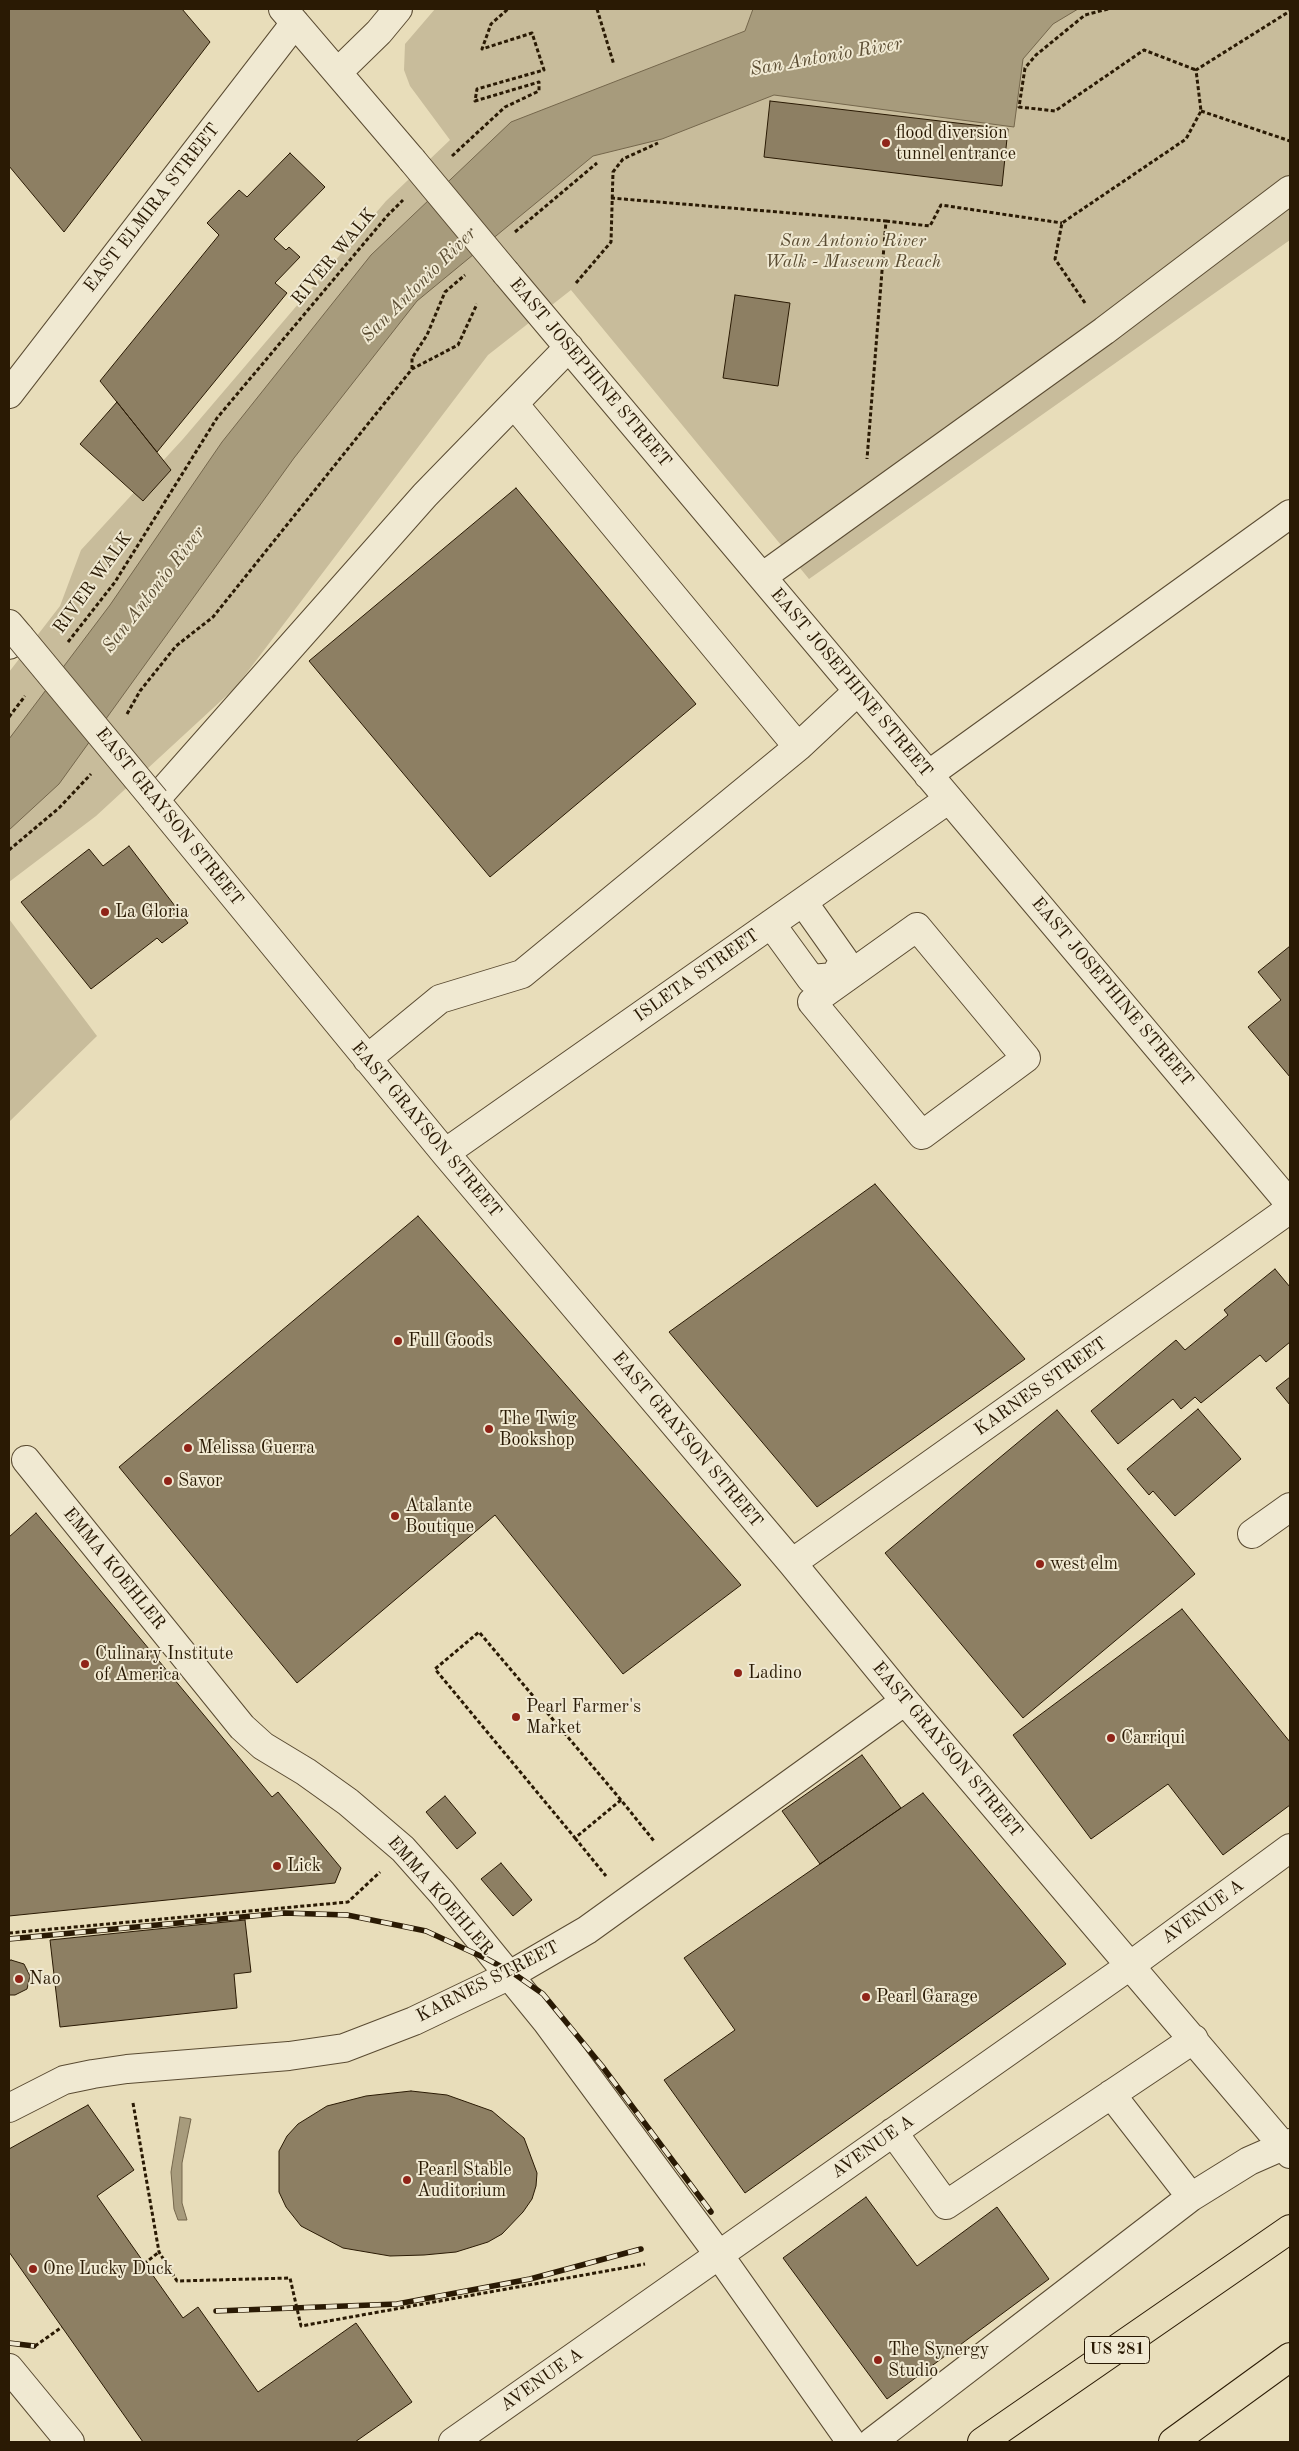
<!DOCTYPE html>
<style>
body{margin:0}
#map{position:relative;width:1299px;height:2451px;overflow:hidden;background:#e8ddba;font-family:"Old Standard TT",serif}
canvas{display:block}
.frame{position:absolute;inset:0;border:10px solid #2a1a04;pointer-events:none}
</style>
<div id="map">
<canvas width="1299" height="2451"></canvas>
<div class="frame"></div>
</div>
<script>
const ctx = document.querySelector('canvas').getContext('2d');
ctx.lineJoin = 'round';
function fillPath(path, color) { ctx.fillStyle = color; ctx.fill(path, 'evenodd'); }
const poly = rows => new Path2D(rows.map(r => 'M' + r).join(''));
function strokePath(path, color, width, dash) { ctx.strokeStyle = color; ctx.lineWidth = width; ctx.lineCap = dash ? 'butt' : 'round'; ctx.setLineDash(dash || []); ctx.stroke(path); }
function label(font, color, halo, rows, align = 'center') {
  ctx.font = font + ' "Old Standard TT",serif'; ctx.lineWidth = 4; ctx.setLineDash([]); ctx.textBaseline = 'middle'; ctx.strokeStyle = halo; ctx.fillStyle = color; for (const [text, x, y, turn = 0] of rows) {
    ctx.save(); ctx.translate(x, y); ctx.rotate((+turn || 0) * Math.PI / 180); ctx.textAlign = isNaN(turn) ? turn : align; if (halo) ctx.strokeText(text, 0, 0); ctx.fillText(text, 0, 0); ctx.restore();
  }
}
const green = poly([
 [435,9,1290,9,1290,240,809,579,571,290,488,355,236,687,96,816,9,882,9,672,60,606,81,550,183,439,386,201,450,140,410,86,404,70,405,44],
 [9,919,97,1036,9,1122]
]);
const water = poly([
 [753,9,1078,9,1053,24,1023,59,1014,127,774,95,662,139,593,156,417,301,294,458,59,784,9,830,9,739,110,605,222,442,371,255,511,122,745,31,753,9],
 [180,2117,191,2119,182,2163,182,2203,187,2220,178,2220,174,2209,171,2172,180,2117]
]);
const building = poly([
 [9,9,182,9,210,42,64,232,9,166,9,9],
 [770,101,1008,129,1002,186,764,157,770,101],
 [290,153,325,187,274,239,286,250,289,247,300,257,275,283,287,293,157,452,100,381,219,235,207,223,239,190,247,197,290,153],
 [735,295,790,303,778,386,723,378,735,295],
 [117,402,171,470,143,501,80,444,117,402],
 [516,488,696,704,490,877,309,661,516,488],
 [129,846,188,923,162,943,157,938,91,989,21,902,89,849,103,866,129,846],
 [1290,946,1290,1077,1248,1027,1281,1000,1258,972,1290,946],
 [875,1184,1025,1359,817,1507,669,1332,875,1184],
 [418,1216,741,1585,623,1674,495,1515,297,1683,119,1467,418,1216],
 [1275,1269,1290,1287,1290,1342,1266,1362,1260,1355,1201,1403,1195,1397,1181,1409,1173,1399,1118,1444,1091,1411,1176,1340,1185,1350,1228,1315,1224,1310,1275,1269],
 [1290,1377,1290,1405,1276,1388,1290,1377],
 [1198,1409,1241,1459,1175,1516,1153,1491,1149,1495,1127,1469,1198,1409],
 [1057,1410,1195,1574,1023,1718,885,1553,1057,1410],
 [36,1513,272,1797,278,1792,341,1868,335,1883,9,1916,9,1537,36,1513],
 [1182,1609,1290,1742,1290,1805,1223,1855,1168,1784,1091,1839,1013,1735,1182,1609],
 [862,1755,901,1808,820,1864,782,1811,862,1755],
 [923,1793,1066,1964,745,2193,664,2080,735,2030,684,1958,923,1793],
 [445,1796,476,1833,457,1849,426,1812,445,1796],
 [501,1863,532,1900,513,1916,481,1879,501,1863],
 [245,1920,251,1972,234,1974,237,2008,60,2027,50,1940,245,1920],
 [11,1960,24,1964,30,1976,27,1989,15,1995,9,1995,9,1961,11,1960],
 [411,2091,447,2095,492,2111,524,2138,537,2173,536,2186,532,2199,523,2212,502,2234,488,2242,456,2252,424,2255,390,2256,343,2248,301,2226,286,2207,279,2192,279,2151,287,2136,298,2124,327,2106,366,2096,411,2091],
 [88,2105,134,2170,97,2196,183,2318,198,2307,258,2392,356,2323,412,2402,355,2442,143,2442,9,2252,9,2149,88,2105],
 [866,2197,917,2266,997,2207,1049,2279,887,2399,783,2258,866,2197]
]);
const path = poly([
 [597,9,614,65],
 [1108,9,1085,15,1036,55,1025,68,1019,107,1055,111,1144,50,1196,70],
 [1201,111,1290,141],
 [452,156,505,107,539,91,539,82,475,101,477,89,544,70,532,33,482,49,491,24,508,9],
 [611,198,886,221,867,459],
 [886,221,930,226,941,205,1062,223],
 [515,232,597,163],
 [576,283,611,242,613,172,623,159,658,143],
 [1085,303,1055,259,1062,223,1186,139,1201,111,1196,70,1290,11],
 [412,369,412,358,427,335,445,292,465,275],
 [68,642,115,582,217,418,387,216,403,200],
 [127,714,140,691,176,646,213,617,412,369,458,345,477,304],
 [9,717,25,696],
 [9,850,59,808,91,774],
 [621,1800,575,1838,435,1669,479,1632,621,1800,654,1841],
 [575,1838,606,1876],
 [9,1933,348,1902,380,1872],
 [133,2103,159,2252,177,2281,290,2278,301,2326,645,2264],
 [144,2264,159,2252],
 [35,2346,62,2327]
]);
const minor = poly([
 [283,9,412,160],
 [338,72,379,32,398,9],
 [506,273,1290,1204],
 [569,347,425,495,155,800,445,1153,792,1563,905,1701,1290,2154],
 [9,394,295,23],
 [514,404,798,747],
 [762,577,1104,331,1290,190],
 [9,624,20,637,9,645],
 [928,775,1290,514],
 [771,924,811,979,834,977,844,960,803,902],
 [917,927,1026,1058,922,1135,812,1002,917,927],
 [367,1059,440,999,522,974,798,747,858,691],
 [445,1153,949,799],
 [26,1460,242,1727,263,1746,306,1772,348,1802,403,1849,442,1893,547,2022,719,2255,851,2442],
 [1252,1534,1290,1507],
 [792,1563,1290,1209],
 [1111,2094,1191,2197,1249,2161,1290,2143],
 [9,2108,64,2080,93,2074,127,2069,289,2056,344,2048,414,2021,508,1976,587,1930,905,1701],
 [893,2132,946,2205,1194,2039],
 [9,2368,70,2442],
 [453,2442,1131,1965,1290,1848],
 [872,2442,1191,2197]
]);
const highway = poly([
 [982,2442,1290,2229],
 [1173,2442,1290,2357]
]);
const rail = poly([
 [9,1939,284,1913,347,1915,426,1931,487,1959,513,1973,543,1994,602,2066,711,2212],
 [216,2311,397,2304,530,2279,641,2249],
 [9,2343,34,2346]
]);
const minorBridge = poly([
 [412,160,506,273],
 [20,637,155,800]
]);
const markers = [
 [886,143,5,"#8f2418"],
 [105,912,5,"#8f2418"],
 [398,1341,5,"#8f2418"],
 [489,1429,5,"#8f2418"],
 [188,1448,5,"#8f2418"],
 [168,1481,5,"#8f2418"],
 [395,1516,5,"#8f2418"],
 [1040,1564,5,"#8f2418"],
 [85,1664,5,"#8f2418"],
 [738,1673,5,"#8f2418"],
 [516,1717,5,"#8f2418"],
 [1111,1738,5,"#8f2418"],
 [277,1866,5,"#8f2418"],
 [19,1979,5,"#8f2418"],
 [866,1997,5,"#8f2418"],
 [407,2180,5,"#8f2418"],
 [33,2269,5,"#8f2418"],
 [878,2360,5,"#8f2418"]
];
const shields = [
 [1117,2350,65]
];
const shieldNames = [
 ["US 281",1117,2350]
];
const poiNames = [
 ["flood diversion",896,133],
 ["tunnel entrance",896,154],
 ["La Gloria",115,912],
 ["Full Goods",408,1341],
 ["The Twig",499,1419],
 ["Bookshop",499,1440],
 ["Melissa Guerra",198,1448],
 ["Savor",178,1481],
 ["Atalante",405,1506],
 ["Boutique",405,1527],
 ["west elm",1050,1564],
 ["Culinary Institute",95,1654],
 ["of America",95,1675],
 ["Ladino",748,1673],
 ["Pearl Farmer's",526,1707],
 ["Market",526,1728],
 ["Carriqui",1121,1738],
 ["Lick",287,1866],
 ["Nao",29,1979],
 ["Pearl Garage",876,1997],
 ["Pearl Stable",417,2170],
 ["Auditorium",417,2191],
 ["One Lucky Duck",43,2269],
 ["The Synergy",888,2350],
 ["Studio",888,2371]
];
const streetNames = [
 ["EAST ELMIRA STREET",152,208,-52],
 ["RIVER WALK",334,257,-50],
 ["EAST JOSEPHINE STREET",590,373,50],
 ["RIVER WALK",93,583,-54],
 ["EAST JOSEPHINE STREET",851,683,50],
 ["EAST GRAYSON STREET",169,817,51],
 ["ISLETA STREET",697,976,-35],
 ["EAST JOSEPHINE STREET",1112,992,50],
 ["EAST GRAYSON STREET",426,1130,50],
 ["KARNES STREET",1041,1387,-35],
 ["EAST GRAYSON STREET",687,1440,50],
 ["EMMA KOEHLER",114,1569,51],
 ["EAST GRAYSON STREET",947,1750,50],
 ["EMMA KOEHLER",440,1896,49],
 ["AVENUE A",1203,1912,-36],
 ["KARNES STREET",488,1982,-27],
 ["AVENUE A",873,2147,-35],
 ["AVENUE A",542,2380,-35]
];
const parkNames = [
 ["San Antonio River",853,241],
 ["Walk - Museum Reach",853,262]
];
const waterNames = [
 ["San Antonio River",826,57,-10],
 ["San Antonio River",419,285,-45],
 ["San Antonio River",154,590,-52]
];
fillPath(green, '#c8bc9b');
fillPath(water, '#a79b7c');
strokePath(water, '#75674c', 1);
fillPath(building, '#8d7f63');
strokePath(building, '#2a1a04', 1);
strokePath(minor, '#5a4b32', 30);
strokePath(highway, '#2a1a04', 30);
strokePath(path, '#2a1a04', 3, [4, 2.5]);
strokePath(minor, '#f0e9d2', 28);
strokePath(highway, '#e8ddba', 28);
strokePath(rail, '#2a1a04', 5.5);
strokePath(rail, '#f0e9d2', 4, [11]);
strokePath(minorBridge, '#5a4b32', 30, []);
strokePath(minorBridge, '#f0e9d2', 28);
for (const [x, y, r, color] of markers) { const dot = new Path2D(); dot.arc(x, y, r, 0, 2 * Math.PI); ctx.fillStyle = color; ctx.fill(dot); strokePath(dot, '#f0e9d2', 2); }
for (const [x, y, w] of shields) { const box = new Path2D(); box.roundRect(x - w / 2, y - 13.5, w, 27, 4); ctx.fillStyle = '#f0e9d2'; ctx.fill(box); strokePath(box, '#2a1a04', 1); }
label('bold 16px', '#2a1a04', null, shieldNames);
label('18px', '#2a1a04', '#f0e9d2', poiNames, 'left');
label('18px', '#2a1a04', '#f0e9d2', streetNames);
label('italic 18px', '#594b31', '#f0e9d2', parkNames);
label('italic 19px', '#5c4e34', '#f0e9d2', waterNames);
</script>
